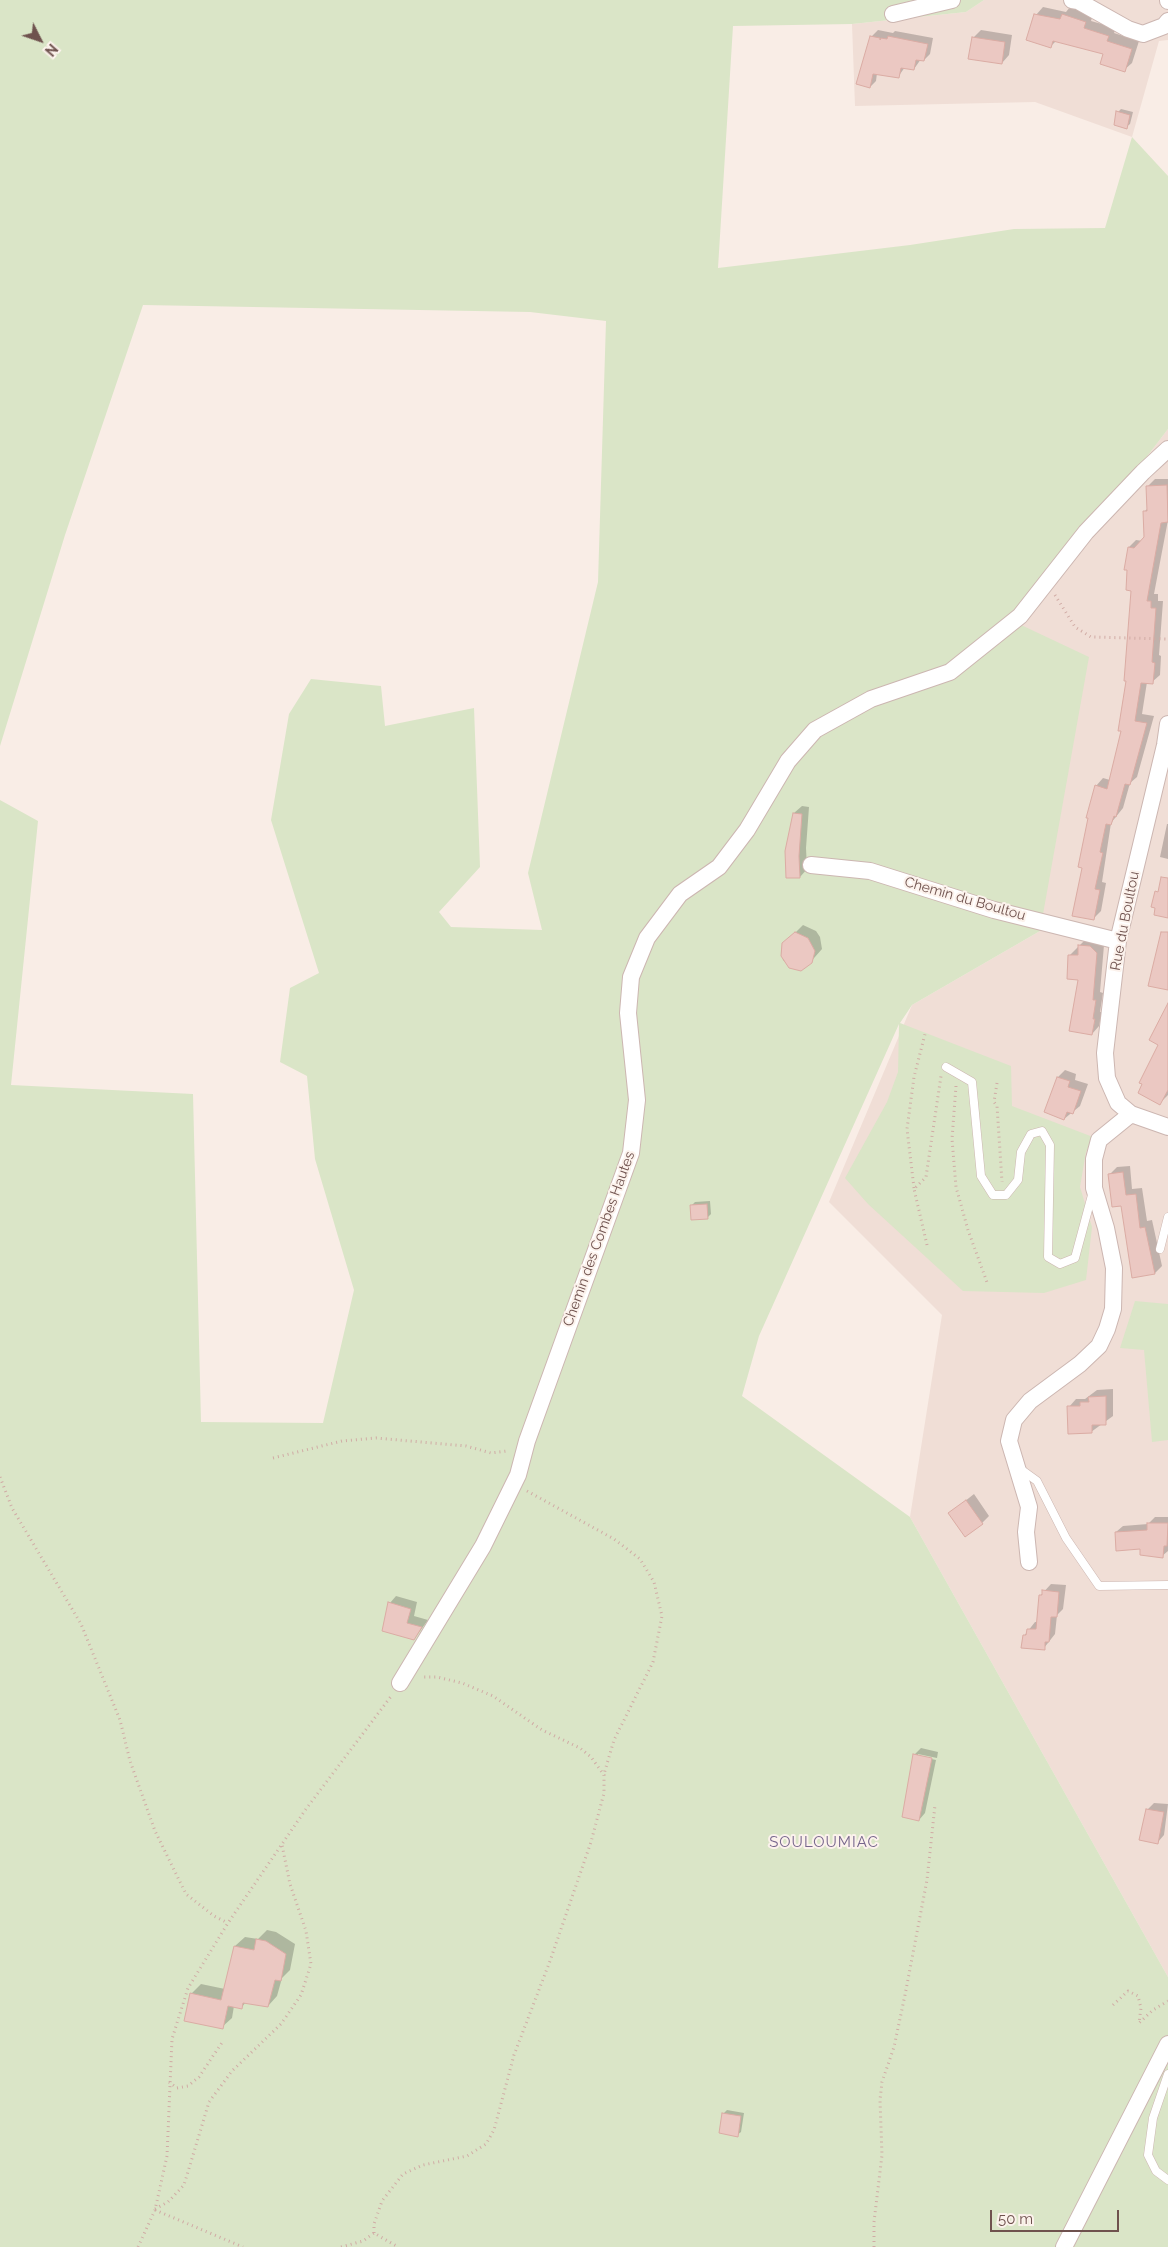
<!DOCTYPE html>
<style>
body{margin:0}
#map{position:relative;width:1168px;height:2247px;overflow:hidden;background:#f9ede6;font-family:Raleway,sans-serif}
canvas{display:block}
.north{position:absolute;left:15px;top:15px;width:50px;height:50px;-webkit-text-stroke:4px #fcf2ec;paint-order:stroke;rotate:131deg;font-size:14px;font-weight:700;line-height:20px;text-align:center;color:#6f524e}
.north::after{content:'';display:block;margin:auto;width:18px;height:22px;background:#6f524e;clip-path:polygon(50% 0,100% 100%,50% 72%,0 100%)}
.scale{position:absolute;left:990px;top:2210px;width:129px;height:22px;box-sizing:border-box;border:2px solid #6f524e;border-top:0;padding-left:6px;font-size:15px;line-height:18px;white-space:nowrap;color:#6f524e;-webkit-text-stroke:4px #fcf2ec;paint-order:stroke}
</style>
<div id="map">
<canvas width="1168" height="2247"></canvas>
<div class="north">N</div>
<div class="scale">50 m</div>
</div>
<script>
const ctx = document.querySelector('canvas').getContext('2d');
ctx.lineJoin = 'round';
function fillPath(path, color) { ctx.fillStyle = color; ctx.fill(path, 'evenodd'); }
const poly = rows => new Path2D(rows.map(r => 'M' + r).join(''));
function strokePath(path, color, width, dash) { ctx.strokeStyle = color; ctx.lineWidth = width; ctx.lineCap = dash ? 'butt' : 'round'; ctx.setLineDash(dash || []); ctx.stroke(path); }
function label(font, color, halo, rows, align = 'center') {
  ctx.font = font + ' Raleway,sans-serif'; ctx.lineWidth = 4; ctx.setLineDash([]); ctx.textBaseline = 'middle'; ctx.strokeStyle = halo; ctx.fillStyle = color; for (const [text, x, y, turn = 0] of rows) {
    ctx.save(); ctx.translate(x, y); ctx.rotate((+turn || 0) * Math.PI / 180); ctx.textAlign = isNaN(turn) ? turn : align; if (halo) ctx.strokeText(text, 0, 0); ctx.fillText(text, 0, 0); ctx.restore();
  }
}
const residential = poly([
 [984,0,1168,0,1168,40,1159,41,1132,137,1035,102,855,106,852,24,966,12],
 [1168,429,1168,1977,910,1517,942,1315,829,1202,912,1005,1040,931,1019,624]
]);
const green = poly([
 [0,0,984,0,966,12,852,24,733,26,718,268,910,245,1014,229,1105,228,1132,137,1168,176,1168,429,1019,624,1089,657,1040,931,912,1005,900,1023,1011,1066,1012,1106,1093,1137,1086,1152,1080,1187,1092,1227,1086,1280,1044,1293,963,1291,868,1204,845,1178,887,1102,898,1072,899,1024,759,1336,742,1396,910,1517,1168,1977,1168,2247,0,2247,0,800,38,821,11,1085,193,1094,201,1422,323,1423,354,1290,315,1159,307,1076,280,1062,290,988,319,973,271,820,289,714,311,679,381,686,385,726,474,708,480,867,439,912,451,927,542,930,528,873,598,582,606,321,530,312,143,305,65,535,0,746],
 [1135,1301,1168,1304,1168,1440,1152,1442,1144,1350,1120,1348]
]);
const shadow = poly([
 [1043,7,1066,12,1070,7,1093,14,1091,21,1116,28,1114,33,1139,41,1132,63,1124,70,1104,53,1056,41,1050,47,1036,15],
 [878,30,893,33,895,31,933,38,930,54,924,60,921,59,914,69,905,67,898,77,877,73,876,81,870,87,871,37],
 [981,30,1012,35,1009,55,1002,63,973,38],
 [1121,109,1133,112,1130,124,1126,127,1118,112],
 [1155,479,1168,479,1168,520,1154,594,1158,594,1158,601,1163,601,1159,655,1161,656,1160,675,1152,682,1147,682,1142,714,1154,716,1137,777,1130,783,1123,808,1111,823,1102,882,1106,883,1101,911,1093,919,1083,868,1096,786,1103,778,1110,780,1123,730,1132,590,1129,547,1136,540,1143,541,1145,538,1144,512,1148,508,1147,487],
 [802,806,809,807,806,848,807,869,800,877,794,813],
 [1167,824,1168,824,1168,859,1160,857],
 [803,925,816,931,820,937,822,949,807,966,794,969,783,960,781,951,784,944],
 [1087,938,1104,945,1100,992,1103,993,1100,1012,1102,1012,1099,1026,1092,1034,1079,979,1070,955],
 [1168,1005,1168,1095,1160,1103,1160,1044],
 [1065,1070,1076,1074,1075,1080,1088,1084,1080,1106,1064,1119,1046,1111,1058,1077],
 [1130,1166,1132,1189,1142,1188,1147,1221,1152,1220,1162,1266,1155,1273,1133,1276,1122,1205,1110,1174,1117,1167],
 [710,1201,711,1214,707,1218,692,1205,695,1202],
 [1113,1389,1113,1416,1091,1432,1069,1407,1076,1399,1085,1399,1097,1390],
 [974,1494,989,1516,982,1523,950,1513],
 [1155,1517,1168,1517,1168,1551,1162,1556,1142,1548,1116,1532,1123,1526,1148,1524],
 [1051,1584,1066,1585,1063,1609,1057,1615,1055,1634,1044,1648,1024,1636,1035,1622,1038,1622,1040,1596],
 [396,1596,417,1602,414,1616,428,1620,414,1639,390,1603],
 [921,1748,938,1752,937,1758,918,1754,918,1756,936,1760,925,1813,919,1820,914,1755],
 [1154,1803,1168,1804,1164,1835,1157,1843,1147,1810],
 [267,1930,276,1932,295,1944,290,1970,282,1978,277,1996,268,2006,246,2002,241,2008,234,2006,232,2018,222,2027,191,1994,201,1984,225,1989,235,1946,245,1937,258,1939],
 [727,2110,744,2113,741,2132,737,2135,723,2114]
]);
const building = poly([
 [1034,14,1060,19,1062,14,1086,22,1084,28,1109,36,1107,41,1132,49,1125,72,1100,64,1103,54,1053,41,1051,48,1026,40,1034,14],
 [870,36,880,38,880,40,881,38,887,39,888,36,928,44,924,61,916,60,914,70,901,68,899,78,873,74,870,88,856,84,870,36],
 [972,37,1005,42,1002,64,968,59,972,37],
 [1116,111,1130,115,1127,129,1114,125,1116,111],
 [1167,485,1168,522,1161,523,1147,601,1151,601,1151,608,1156,608,1152,662,1155,663,1153,684,1141,683,1135,721,1147,723,1130,785,1125,784,1116,817,1114,816,1111,825,1106,824,1100,852,1103,853,1102,857,1095,889,1100,890,1094,920,1072,916,1082,868,1078,867,1088,818,1086,818,1095,785,1107,789,1121,731,1118,731,1126,681,1124,681,1131,591,1126,590,1127,570,1124,570,1128,547,1134,548,1144,537,1143,511,1147,511,1146,486,1167,485],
 [793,813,802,814,799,856,800,878,786,878,785,851,793,813],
 [1161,877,1168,878,1168,918,1154,915,1155,908,1151,907,1155,891,1158,892,1161,877],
 [795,932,808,938,815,951,812,963,801,971,789,968,781,956,782,943,795,932],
 [1161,932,1168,932,1168,990,1148,986,1161,932],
 [1078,945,1090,946,1097,953,1093,1000,1096,1000,1093,1019,1095,1019,1092,1035,1069,1031,1078,980,1067,979,1068,955,1078,955,1078,945],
 [1168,1003,1168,1090,1160,1105,1138,1093,1142,1084,1139,1083,1158,1045,1149,1040,1168,1003],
 [1057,1077,1070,1081,1068,1087,1081,1091,1073,1114,1067,1112,1064,1120,1044,1112,1057,1077],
 [1123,1172,1126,1195,1136,1194,1140,1228,1145,1227,1155,1274,1132,1278,1121,1206,1112,1207,1108,1174,1123,1172],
 [707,1204,708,1219,691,1220,690,1205,707,1204],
 [1106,1396,1106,1425,1092,1425,1092,1433,1068,1434,1067,1406,1080,1406,1080,1402,1089,1402,1088,1397,1106,1396],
 [966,1500,983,1524,965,1537,948,1513,966,1500],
 [1147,1523,1168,1523,1167,1546,1164,1546,1163,1558,1140,1555,1140,1549,1116,1551,1115,1532,1147,1530,1147,1523],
 [1042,1590,1059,1592,1057,1617,1051,1617,1049,1642,1045,1642,1045,1650,1021,1648,1023,1635,1026,1635,1027,1629,1036,1629,1039,1595,1042,1595,1042,1590],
 [388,1602,411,1609,407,1623,422,1627,414,1640,382,1631,388,1602],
 [913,1754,932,1758,919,1821,902,1817,913,1754],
 [1146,1809,1164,1812,1158,1844,1139,1840,1146,1809],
 [256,1939,266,1941,286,1954,281,1981,275,1980,268,2007,243,2003,242,2009,228,2006,223,2029,184,2021,190,1993,221,2000,234,1946,254,1950,256,1939],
 [722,2113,741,2116,738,2137,719,2133,722,2113]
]);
const path = poly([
 [1055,595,1075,627,1091,637,1168,639],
 [997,1083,994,1102,997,1106,1002,1182],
 [956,1086,952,1139,956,1187,968,1230,988,1285],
 [914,1188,907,1129,914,1077,925,1034],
 [927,1245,914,1189,926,1177,941,1076],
 [273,1458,342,1441,376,1438,466,1446,491,1453,507,1451],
 [0,1477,12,1508,81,1624,120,1720,130,1761,155,1831,186,1894,214,1916,228,1923],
 [527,1491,614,1539,640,1559,654,1582,662,1616,653,1662,614,1740,604,1774],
 [1113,2005,1128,1991,1138,1996,1141,2008,1139,2023,1153,2010,1168,2001],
 [169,2082,177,2088,188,2086,199,2077,223,2041],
 [155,2209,168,2202,184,2185,209,2102,232,2071,281,2024,301,1995,311,1964,306,1931,290,1884,282,1845],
 [155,2210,243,2247],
 [374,2233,374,2224,382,2201,403,2174,423,2165,467,2156,486,2144,494,2130,514,2055,550,1961,591,1842,604,1793,604,1775,591,1757,580,1748,542,1730,493,1696,462,1683,437,1677,421,1677],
 [138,2247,155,2210,167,2156,172,2039,188,1988,228,1923,306,1809,392,1695],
 [341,2247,363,2241,374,2233,398,2247],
 [874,2247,874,2222,882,2155,880,2100,882,2082,894,2047,905,1995,927,1880,935,1805]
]);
const lane = poly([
 [946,1067,972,1082,981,1176,993,1195,1006,1195,1018,1180,1021,1152,1031,1134,1042,1131,1050,1145,1048,1257,1060,1264,1075,1258,1092,1195],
 [1160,1249,1168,1217],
 [1019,1468,1037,1481,1066,1538,1099,1586,1168,1585],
 [1168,2074,1153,2118,1148,2155,1156,2171,1168,2180]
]);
const street = poly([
 [1072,0,1078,1,1128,29,1143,34,1164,26,1168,21],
 [1168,0,1168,1],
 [893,14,952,0],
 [1168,724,1165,745,1118,941,1105,1053,1107,1078,1118,1103,1131,1114,1168,1127],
 [811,865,870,871,994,910,1118,941],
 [1029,1562,1026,1532,1029,1507,1009,1441,1014,1420,1030,1401,1080,1364,1099,1346,1107,1329,1113,1309,1114,1268,1106,1228,1094,1188,1094,1159,1099,1140,1131,1114],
 [400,1683,483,1546,518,1475,527,1441,631,1153,637,1100,628,1013,631,977,647,938,680,894,719,867,747,830,788,761,815,730,871,699,950,672,1020,616,1086,532,1143,472,1168,449],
 [1064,2247,1168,2044]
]);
const streetNames = [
 ["Chemin du Boultou",965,899,16],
 ["Rue du Boultou",1125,921,-79],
 ["Chemin des Combes Hautes",599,1239,-70]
];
const neighbourhoodNames = [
 ["SOULOUMIAC",824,1842]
];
fillPath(residential, '#f0ded6');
fillPath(green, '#dae5c7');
fillPath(shadow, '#0003');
fillPath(building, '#ebc8c2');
strokePath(building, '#dbaca4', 1);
strokePath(lane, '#ccb6b1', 9);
strokePath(street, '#ccb6b1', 18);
strokePath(path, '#d0aba5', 3, [1, 4]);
strokePath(lane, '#fff', 8);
strokePath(street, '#fff', 16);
label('14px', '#6f524e', '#fcf2ec', streetNames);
ctx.letterSpacing = '1px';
label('15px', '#76668c', '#fcf2ec', neighbourhoodNames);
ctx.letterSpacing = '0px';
</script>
